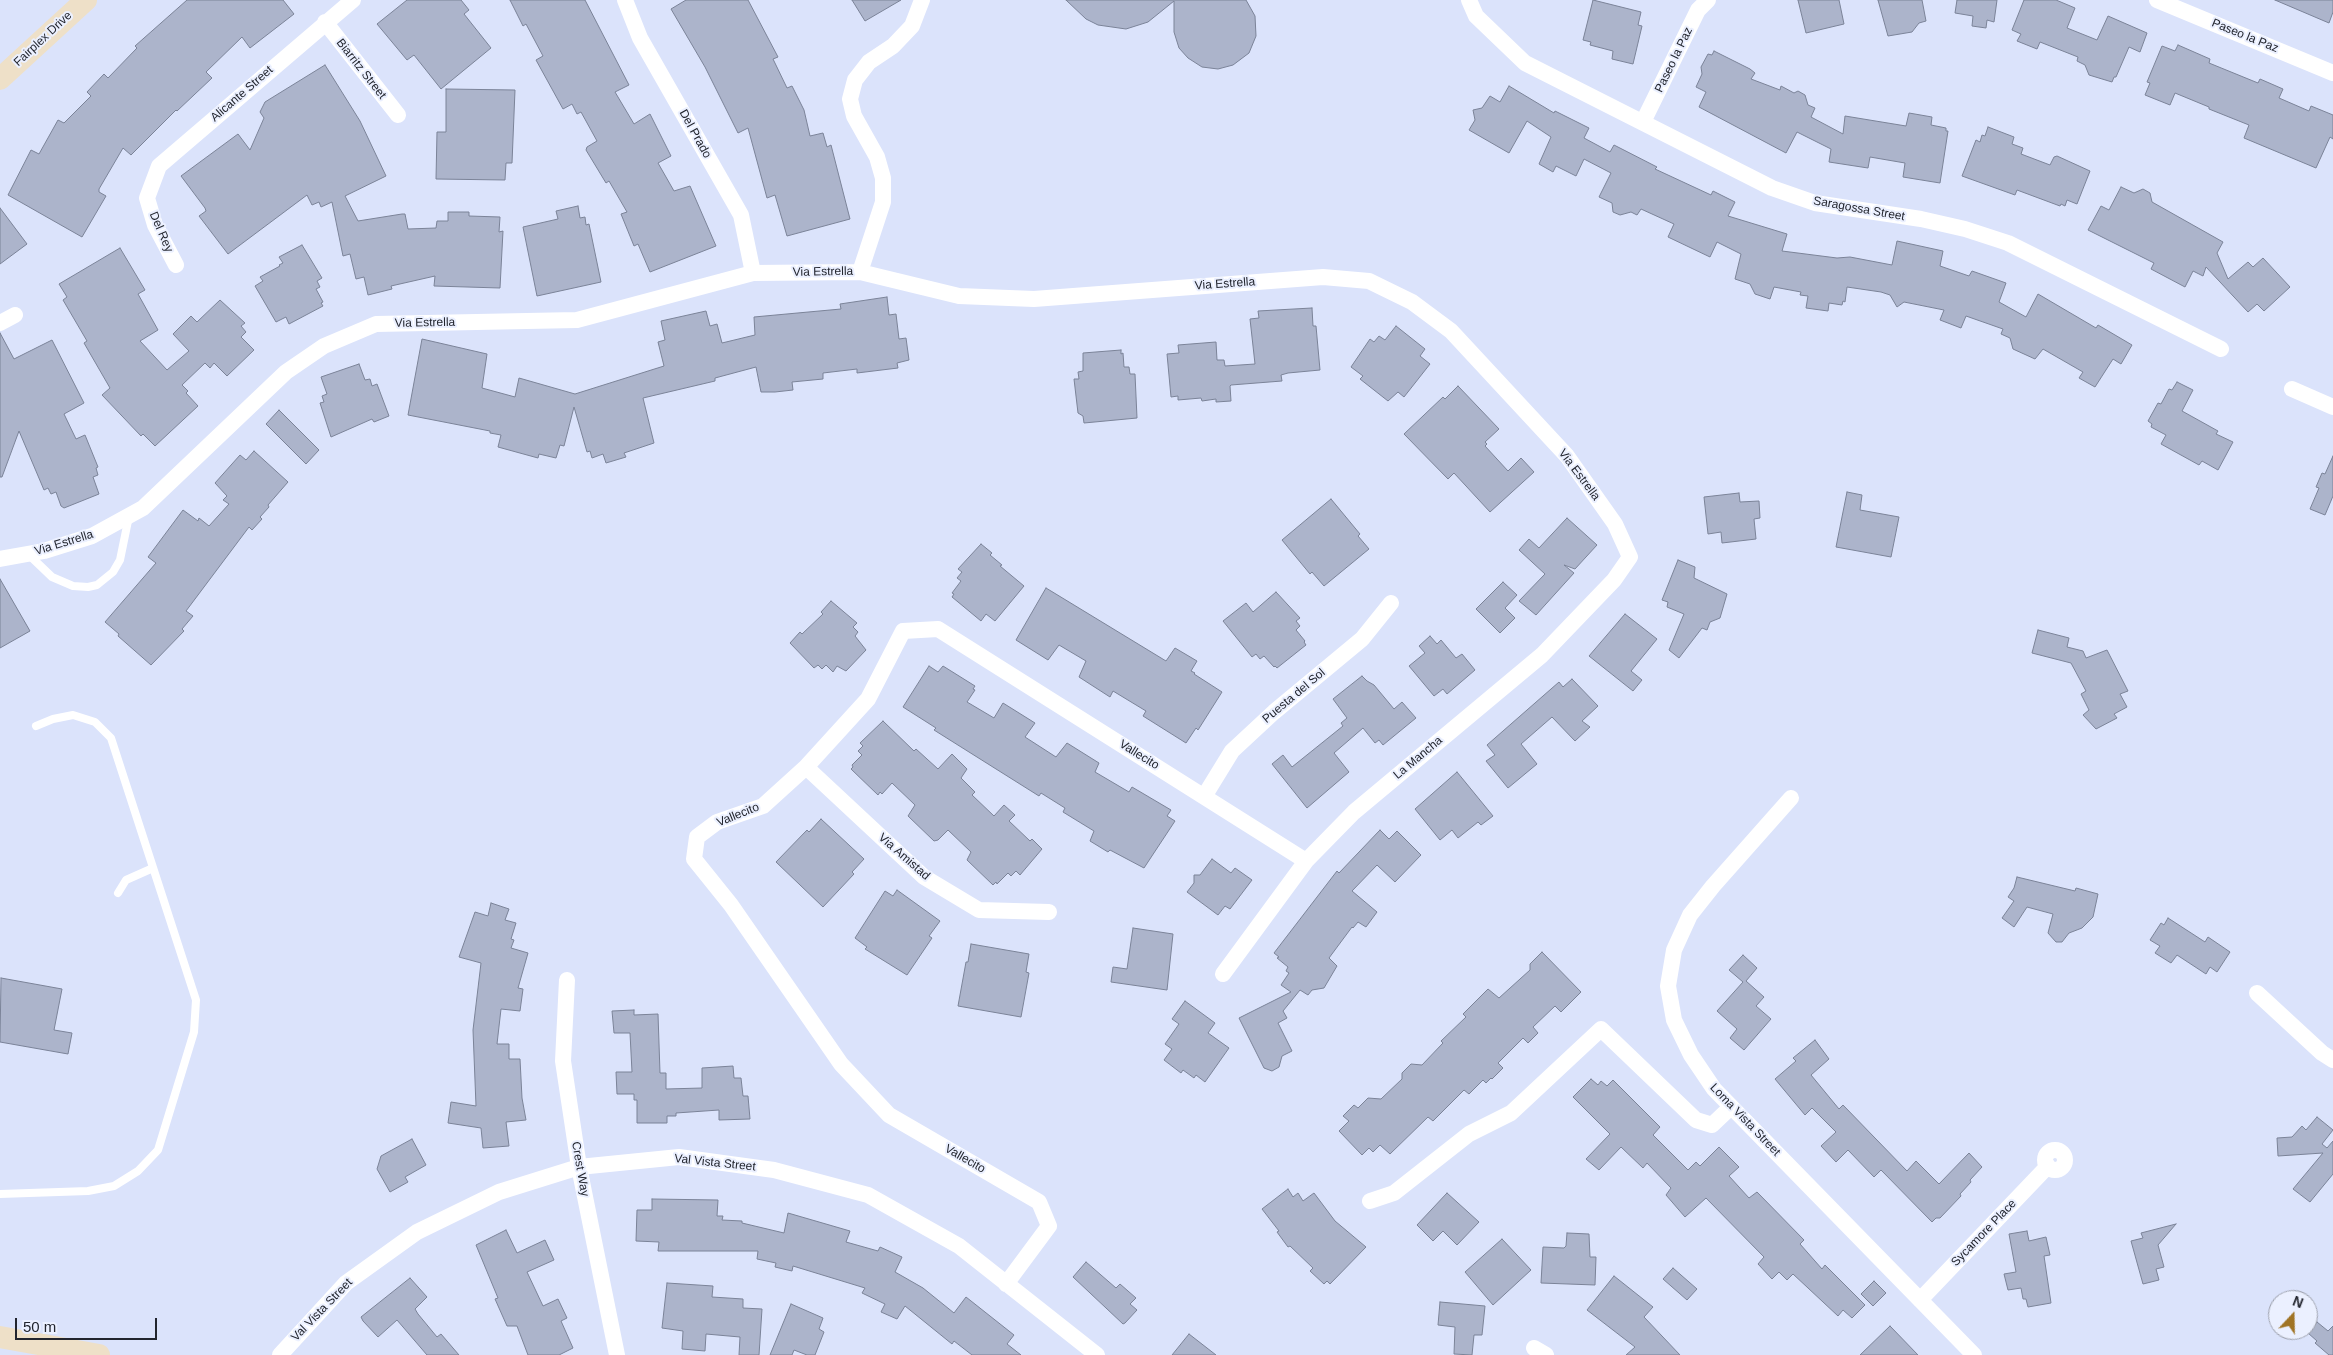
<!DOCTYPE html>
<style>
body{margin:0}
#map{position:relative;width:2333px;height:1355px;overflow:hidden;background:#dbe3fb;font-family:Arial,sans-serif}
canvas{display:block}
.north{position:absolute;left:2268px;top:1290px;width:50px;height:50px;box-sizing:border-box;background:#ebf0ff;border:1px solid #9b9fab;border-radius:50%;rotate:21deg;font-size:14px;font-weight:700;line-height:20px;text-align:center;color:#22252e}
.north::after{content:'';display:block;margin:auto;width:18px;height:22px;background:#a07425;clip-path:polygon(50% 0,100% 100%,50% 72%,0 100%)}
.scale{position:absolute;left:15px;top:1318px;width:142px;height:22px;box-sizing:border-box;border:2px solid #22252e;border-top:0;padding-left:6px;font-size:15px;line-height:18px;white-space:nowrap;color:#22252e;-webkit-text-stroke:4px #ebf0ff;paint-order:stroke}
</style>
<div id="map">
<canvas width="2333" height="1355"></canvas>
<div class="north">N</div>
<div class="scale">50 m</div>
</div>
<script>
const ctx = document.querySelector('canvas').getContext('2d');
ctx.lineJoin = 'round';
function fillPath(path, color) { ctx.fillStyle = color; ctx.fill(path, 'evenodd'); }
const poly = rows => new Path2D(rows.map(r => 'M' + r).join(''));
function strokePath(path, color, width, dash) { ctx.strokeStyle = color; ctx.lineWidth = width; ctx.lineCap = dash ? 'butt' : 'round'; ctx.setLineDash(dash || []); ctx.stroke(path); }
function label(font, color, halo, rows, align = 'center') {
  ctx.font = font + ' Arial,sans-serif'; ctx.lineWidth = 4; ctx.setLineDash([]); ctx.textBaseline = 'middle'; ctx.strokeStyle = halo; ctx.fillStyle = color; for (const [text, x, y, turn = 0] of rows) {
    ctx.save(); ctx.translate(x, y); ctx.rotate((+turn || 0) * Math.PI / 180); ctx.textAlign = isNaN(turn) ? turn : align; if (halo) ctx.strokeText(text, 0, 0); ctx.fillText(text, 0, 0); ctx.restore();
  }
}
const building = poly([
 [187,0,283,0,294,14,250,48,242,37,206,72,212,78,177,111,176,110,131,155,123,148,99,189,99,192,106,196,82,237,8,195,31,150,39,154,58,120,64,123,91,96,87,92,104,74,108,78,137,48,135,46,187,0],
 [407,0,461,0,469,10,464,14,491,48,441,89,414,55,407,60,377,24,407,0],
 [510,0,585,0,629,85,615,92,634,124,650,114,671,156,658,163,674,191,690,186,716,246,650,272,638,244,634,246,621,214,627,212,609,181,606,183,586,150,587,147,597,141,581,112,577,114,572,104,563,109,536,60,543,56,526,24,523,26,510,0],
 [686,0,748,0,778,57,773,59,787,88,792,86,804,110,810,136,823,133,827,147,831,145,850,219,787,236,775,195,767,198,748,128,738,133,705,67,671,9,686,0],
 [852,0,901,0,865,21,852,0],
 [1066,0,1246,0,1255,16,1256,36,1249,53,1233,65,1218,69,1202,67,1188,58,1179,48,1174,32,1174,1,1148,22,1126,29,1098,25,1086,19,1066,0],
 [1593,0,1641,12,1638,25,1642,26,1633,64,1612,59,1613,51,1590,45,1591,42,1583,40,1593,0],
 [1798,0,1839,0,1844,24,1806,33,1798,0],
 [1878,0,1922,0,1926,21,1919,23,1912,32,1888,36,1878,0],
 [1957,0,1997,0,1994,22,1987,20,1986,28,1972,26,1973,16,1955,13,1957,0],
 [2024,0,2056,0,2075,8,2067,28,2097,40,2108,16,2147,33,2140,52,2129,47,2116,77,2114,77,2112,82,2089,75,2085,65,2077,61,2078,57,2040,42,2037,49,2017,41,2021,34,2012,30,2024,0],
 [2275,0,2333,0,2333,12,2329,23,2275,0],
 [2178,45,2210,59,2209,63,2258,83,2260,79,2283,89,2279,98,2309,111,2311,106,2333,115,2333,139,2330,137,2316,168,2244,138,2249,125,2209,109,2209,107,2175,93,2170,105,2145,95,2150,83,2147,82,2162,46,2175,51,2178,45],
 [1714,51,1750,69,1755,73,1751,79,1780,90,1781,86,1794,93,1798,91,1805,95,1808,105,1815,108,1811,117,1843,134,1845,116,1906,126,1909,113,1932,117,1931,125,1946,128,1946,131,1948,131,1940,183,1903,177,1905,163,1870,157,1868,168,1829,162,1831,149,1797,132,1786,153,1699,107,1706,92,1696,87,1702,74,1701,67,1708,54,1712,55,1714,51],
 [325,65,360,121,386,176,345,196,358,221,402,214,405,214,408,229,436,228,437,221,448,221,448,212,469,212,469,216,500,217,499,232,503,231,500,288,434,286,435,276,391,286,392,289,368,295,364,277,356,279,350,254,343,256,332,202,321,207,319,202,312,205,307,195,228,254,199,216,206,211,205,208,181,176,238,134,250,150,264,118,260,112,265,102,325,65],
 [1509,86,1554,113,1555,111,1589,128,1584,138,1610,152,1614,145,1657,167,1655,169,1711,195,1713,191,1735,202,1728,216,1787,234,1782,251,1837,258,1850,257,1892,265,1897,241,1943,251,1940,266,1969,276,1972,271,2006,283,1999,302,2026,317,2038,294,2096,328,2098,325,2132,345,2121,364,2113,359,2095,387,2079,378,2083,372,2043,349,2035,359,2013,349,2010,338,2001,334,2003,329,1966,316,1961,328,1940,320,1944,310,1904,302,1897,307,1890,295,1881,292,1847,287,1845,302,1843,301,1842,305,1829,303,1828,311,1806,308,1808,296,1800,295,1801,292,1774,287,1770,299,1755,294,1750,284,1735,279,1741,254,1717,242,1710,257,1668,237,1674,224,1641,209,1637,215,1631,212,1620,215,1613,212,1612,203,1599,197,1611,173,1584,159,1576,176,1556,166,1553,172,1539,164,1551,137,1527,121,1509,153,1469,130,1475,120,1473,110,1482,108,1490,96,1500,102,1509,86],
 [446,89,515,90,512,163,506,163,505,180,436,179,437,132,446,132,446,89],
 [1988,127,2014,137,2012,144,2023,148,2021,154,2050,165,2054,157,2057,156,2090,171,2077,204,2067,200,2065,206,2061,204,2060,206,2017,190,2015,195,1962,176,1976,140,1980,142,1982,135,1985,136,1988,127],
 [2121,187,2134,193,2143,189,2150,193,2152,202,2223,242,2217,253,2228,279,2248,262,2253,267,2263,258,2290,287,2264,311,2257,304,2248,312,2206,267,2203,276,2193,271,2185,287,2151,269,2154,263,2088,230,2101,206,2109,210,2121,187],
 [578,206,580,218,585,217,586,225,589,224,601,282,537,296,523,227,558,219,556,211,578,206],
 [0,208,27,244,0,264,0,208],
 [302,245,322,278,317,281,320,287,316,289,323,302,321,303,323,306,289,324,286,317,276,322,255,286,263,281,260,277,280,266,279,265,283,263,279,257,302,245],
 [120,248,145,290,138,294,158,330,140,341,167,370,189,351,173,334,191,316,197,322,220,300,245,323,241,326,246,332,241,337,254,350,227,376,214,363,210,368,205,363,182,385,188,391,186,393,198,406,155,446,143,434,141,436,102,395,110,388,84,343,87,341,63,300,67,297,59,284,120,248],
 [887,297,889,315,896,314,899,339,906,338,909,360,897,363,898,368,857,373,857,369,823,373,823,379,792,382,793,390,775,392,761,392,756,367,715,378,715,381,643,398,654,443,624,453,626,457,606,463,603,454,592,458,590,451,587,452,574,407,564,446,560,445,556,458,539,454,538,458,498,447,501,435,490,433,490,431,408,415,422,339,487,354,482,388,515,397,519,378,575,394,664,366,658,342,665,340,661,321,706,311,710,326,717,324,722,343,755,335,754,317,841,309,840,304,887,297],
 [1312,308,1313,326,1316,326,1320,370,1288,373,1281,375,1282,381,1231,385,1230,386,1231,401,1216,402,1216,399,1202,401,1201,398,1178,400,1178,396,1171,397,1167,354,1179,353,1178,345,1216,342,1217,360,1224,360,1225,366,1255,364,1250,319,1259,318,1258,311,1312,308],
 [1396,326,1425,349,1420,356,1430,364,1404,397,1398,392,1388,401,1360,379,1363,376,1351,367,1370,339,1374,342,1379,336,1385,340,1396,326],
 [0,333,14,359,52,340,84,403,64,414,76,439,85,435,98,467,96,468,98,475,93,477,99,494,64,508,61,506,56,492,51,494,48,488,44,490,19,431,2,477,0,477,0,333],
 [1121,350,1121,354,1123,353,1124,367,1129,367,1130,374,1135,374,1137,418,1084,423,1083,416,1078,413,1074,379,1079,379,1078,372,1083,371,1083,353,1121,350],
 [359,364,365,380,370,379,372,386,377,384,389,416,374,422,372,419,331,437,320,403,324,402,322,396,327,394,321,377,359,364],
 [2177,382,2193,390,2182,411,2218,431,2216,434,2233,442,2218,470,2202,461,2199,465,2161,444,2166,435,2151,427,2152,424,2148,421,2158,403,2161,404,2169,389,2172,390,2177,382],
 [1458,386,1499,429,1485,442,1487,444,1485,446,1508,471,1521,458,1534,472,1490,512,1454,473,1448,479,1404,434,1443,397,1445,399,1458,386],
 [279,410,319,450,306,464,266,424,279,410],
 [254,451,288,482,268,505,269,507,260,517,262,519,252,530,249,527,186,611,193,616,182,629,184,631,151,665,118,636,119,634,105,622,156,563,148,557,183,510,198,521,199,518,209,526,229,504,223,500,227,496,215,483,240,455,246,460,254,451],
 [2333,456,2333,496,2325,515,2310,509,2319,488,2316,487,2322,473,2325,474,2333,456],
 [1847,492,1862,495,1860,510,1899,517,1891,557,1836,547,1847,492],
 [1739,493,1740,502,1759,501,1760,518,1754,519,1756,539,1722,543,1721,532,1708,534,1704,497,1739,493],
 [1331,499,1360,534,1358,536,1369,549,1324,586,1312,572,1310,574,1282,540,1331,499],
 [1567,518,1597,545,1575,569,1564,565,1574,573,1536,615,1519,601,1545,574,1519,550,1529,539,1539,548,1567,518],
 [981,544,992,553,990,555,1002,565,1000,566,1024,586,995,621,986,614,981,621,952,597,954,594,952,593,961,581,957,578,962,572,958,569,981,544],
 [1678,560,1695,567,1694,578,1727,594,1720,618,1710,622,1707,630,1702,628,1679,658,1669,650,1684,614,1667,607,1668,602,1662,600,1678,560],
 [0,579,30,631,0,648,0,579],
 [1503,582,1517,595,1505,608,1515,618,1500,633,1476,609,1503,582],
 [1046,588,1166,661,1175,648,1197,661,1191,671,1195,673,1194,674,1222,692,1198,730,1196,728,1186,743,1143,716,1146,711,1113,691,1110,697,1079,677,1086,661,1059,645,1048,660,1016,640,1046,588],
 [1276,592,1300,618,1296,621,1300,626,1296,630,1305,641,1304,642,1306,645,1277,668,1275,666,1274,667,1264,656,1260,659,1256,654,1252,657,1223,621,1246,603,1253,612,1276,592],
 [831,601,857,623,853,627,858,632,855,636,866,650,846,671,837,666,833,672,826,665,822,669,818,665,814,668,790,643,800,632,802,634,823,614,821,612,831,601],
 [1625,614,1657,639,1631,671,1642,680,1633,691,1589,656,1625,614],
 [2038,630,2069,638,2067,647,2083,651,2086,658,2107,650,2128,691,2120,694,2127,707,2114,714,2117,718,2096,729,2083,715,2089,710,2081,694,2086,691,2071,663,2032,653,2038,630],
 [1430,636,1437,644,1441,640,1456,658,1462,654,1475,670,1447,694,1443,689,1434,696,1409,666,1425,653,1419,646,1430,636],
 [929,666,938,672,943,666,975,686,973,689,975,690,967,702,994,718,1003,703,1035,723,1025,737,1056,757,1067,743,1099,763,1095,772,1129,792,1132,787,1171,810,1167,816,1175,821,1144,868,1110,850,1108,852,1090,841,1094,831,1063,812,1065,808,1041,793,1039,796,934,730,936,728,903,707,929,666],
 [1362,676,1367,681,1374,685,1394,709,1402,702,1416,718,1383,745,1379,740,1375,743,1363,728,1334,753,1349,772,1307,808,1272,764,1283,755,1292,767,1343,726,1341,723,1347,718,1333,699,1362,676],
 [1572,679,1598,706,1582,721,1590,727,1575,741,1552,717,1521,744,1537,764,1508,788,1486,761,1495,755,1487,745,1559,682,1563,687,1572,679],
 [883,721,914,751,916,749,938,769,952,754,967,769,961,778,975,792,972,795,994,816,1004,805,1015,815,1009,821,1030,841,1032,839,1042,849,1020,875,1016,871,1011,876,1008,873,997,884,996,882,993,885,967,860,971,852,948,830,938,840,934,841,908,816,915,805,892,783,882,794,880,792,878,795,851,769,853,767,852,765,862,755,858,751,863,746,860,743,883,721],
 [1457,772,1493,816,1481,825,1478,822,1458,838,1452,830,1440,840,1415,809,1457,772],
 [821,819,864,859,852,872,854,874,823,907,776,862,807,830,809,832,821,819],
 [1380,830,1389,839,1397,831,1421,855,1395,882,1377,865,1352,891,1377,912,1366,927,1358,922,1353,928,1352,927,1329,958,1337,966,1324,988,1312,990,1308,995,1300,990,1283,1011,1287,1018,1278,1023,1292,1051,1282,1056,1279,1067,1272,1071,1264,1068,1239,1018,1291,992,1281,985,1289,973,1286,971,1288,967,1277,958,1279,957,1274,953,1337,871,1339,873,1380,830],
 [1212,859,1231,873,1235,868,1252,880,1230,909,1225,906,1218,915,1187,892,1194,883,1194,875,1200,875,1212,859],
 [2017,877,2075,891,2076,888,2098,894,2093,917,2082,928,2069,933,2062,942,2056,942,2048,933,2053,914,2027,907,2014,927,2002,918,2014,901,2008,897,2014,888,2017,877],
 [897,890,940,921,929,936,932,938,907,975,865,949,867,947,855,938,885,891,893,896,897,890],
 [491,903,509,909,505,920,516,923,511,939,514,940,511,948,528,953,518,988,523,989,520,1011,501,1009,497,1044,509,1044,509,1059,520,1059,522,1098,526,1120,506,1122,509,1146,483,1148,481,1128,448,1123,451,1102,476,1106,473,1030,481,963,459,957,475,912,488,916,491,903],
 [2168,918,2205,942,2208,937,2230,952,2217,972,2210,967,2206,974,2177,955,2171,963,2155,953,2160,946,2150,940,2161,923,2164,925,2168,918],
 [1133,928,1173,934,1167,990,1111,982,1113,967,1127,969,1133,928],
 [971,944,1029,954,1026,972,1029,973,1021,1017,958,1006,966,962,968,962,971,944],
 [1542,952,1581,992,1561,1012,1555,1006,1533,1027,1538,1033,1528,1043,1523,1038,1498,1063,1503,1068,1492,1079,1491,1078,1486,1083,1483,1080,1469,1094,1464,1090,1433,1121,1428,1117,1390,1154,1380,1145,1373,1152,1369,1148,1362,1155,1339,1131,1349,1121,1343,1116,1354,1105,1358,1108,1368,1098,1381,1099,1402,1079,1402,1073,1411,1064,1422,1065,1443,1043,1441,1041,1466,1017,1463,1014,1488,989,1499,998,1530,970,1530,964,1542,952],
 [1743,955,1757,968,1746,981,1764,997,1756,1006,1771,1019,1744,1050,1730,1038,1737,1029,1717,1011,1743,982,1729,970,1743,955],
 [1,978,62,989,54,1030,72,1033,68,1054,0,1042,1,978],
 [1185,1001,1215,1023,1208,1033,1229,1048,1205,1082,1196,1075,1194,1078,1183,1070,1181,1073,1164,1060,1172,1049,1165,1044,1179,1024,1172,1019,1185,1001],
 [634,1010,634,1015,658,1014,660,1073,666,1073,666,1089,702,1088,702,1068,733,1066,734,1078,741,1078,743,1096,748,1096,750,1119,719,1120,719,1110,676,1113,676,1116,667,1116,667,1123,637,1123,637,1100,634,1100,634,1094,617,1094,616,1072,632,1072,630,1033,614,1033,612,1011,634,1010],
 [1815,1040,1829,1059,1811,1075,1839,1109,1843,1105,1907,1171,1916,1161,1939,1184,1969,1153,1982,1167,1970,1180,1971,1182,1960,1194,1961,1196,1940,1218,1936,1218,1932,1222,1881,1170,1874,1177,1848,1150,1836,1162,1821,1146,1836,1132,1812,1108,1805,1115,1775,1079,1796,1061,1793,1058,1815,1040],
 [1591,1079,1598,1085,1601,1081,1607,1086,1613,1080,1660,1127,1653,1135,1688,1170,1696,1162,1700,1166,1719,1147,1739,1167,1729,1176,1749,1198,1757,1192,1804,1240,1800,1244,1822,1269,1825,1265,1865,1305,1852,1318,1843,1310,1838,1316,1793,1274,1787,1280,1779,1272,1772,1279,1758,1264,1764,1257,1706,1198,1685,1217,1666,1195,1671,1188,1647,1163,1643,1168,1621,1147,1599,1170,1586,1159,1610,1134,1573,1097,1591,1079],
 [2317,1117,2333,1130,2322,1144,2327,1148,2333,1141,2333,1174,2310,1202,2293,1189,2323,1153,2278,1156,2277,1138,2292,1137,2302,1126,2306,1130,2317,1117],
 [412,1139,426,1165,405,1177,408,1182,390,1192,377,1169,381,1156,412,1139],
 [1288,1189,1293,1197,1298,1193,1303,1201,1314,1193,1335,1221,1366,1247,1330,1284,1327,1281,1324,1284,1310,1271,1313,1268,1290,1246,1288,1247,1277,1232,1279,1231,1262,1209,1288,1189],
 [1447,1193,1479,1222,1457,1245,1443,1231,1433,1241,1417,1225,1447,1193],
 [652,1199,718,1200,717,1216,723,1216,722,1220,742,1221,742,1223,784,1233,788,1213,850,1231,846,1242,878,1251,880,1247,902,1257,895,1272,923,1288,954,1313,966,1297,1014,1335,1007,1344,1021,1355,972,1355,954,1341,952,1344,905,1306,897,1319,881,1312,885,1304,862,1293,865,1288,793,1266,792,1271,775,1267,776,1263,757,1259,758,1251,658,1251,659,1242,636,1241,637,1210,652,1210,652,1199],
 [2176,1224,2158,1245,2164,1267,2156,1269,2159,1280,2143,1284,2131,1241,2143,1238,2141,1233,2176,1224],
 [506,1230,517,1253,545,1240,554,1260,527,1272,543,1306,558,1299,567,1318,561,1321,573,1348,559,1355,528,1355,517,1326,507,1326,495,1299,498,1298,476,1245,506,1230],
 [2027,1231,2029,1241,2046,1237,2050,1255,2044,1256,2051,1303,2028,1307,2026,1299,2023,1299,2021,1288,2008,1290,2004,1274,2016,1272,2009,1234,2027,1231],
 [1567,1233,1589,1234,1590,1257,1596,1257,1595,1285,1541,1283,1543,1247,1564,1248,1566,1246,1567,1233],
 [1502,1239,1531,1270,1493,1305,1465,1272,1502,1239],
 [1086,1262,1116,1288,1120,1284,1136,1298,1130,1304,1137,1310,1125,1323,1123,1324,1073,1277,1086,1262],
 [1673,1268,1697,1289,1687,1300,1663,1279,1673,1268],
 [1614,1276,1653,1307,1644,1317,1680,1355,1626,1355,1635,1347,1587,1310,1614,1276],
 [410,1278,427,1297,415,1309,418,1314,437,1337,441,1334,459,1355,427,1355,397,1320,378,1337,363,1321,361,1317,410,1278],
 [1874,1281,1886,1293,1873,1306,1861,1294,1874,1281],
 [667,1283,713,1286,712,1297,743,1299,743,1308,762,1309,759,1355,739,1355,740,1337,706,1334,705,1351,682,1349,683,1331,662,1328,667,1283],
 [1440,1302,1485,1306,1482,1335,1474,1335,1472,1355,1454,1354,1455,1327,1438,1325,1440,1302],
 [791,1304,823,1318,819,1329,824,1332,815,1355,807,1355,794,1350,792,1355,770,1355,791,1304],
 [2317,1322,2328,1331,2333,1326,2333,1355,2329,1355,2315,1343,2317,1341,2308,1333,2317,1322],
 [1890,1326,1918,1355,1860,1355,1890,1326],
 [1189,1334,1216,1355,1172,1355,1189,1334]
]);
const lane = poly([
 [28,554,52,577,73,586,88,587,97,585,113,572,120,560,129,516],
 [118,893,126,880,153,868],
 [0,1194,88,1191,114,1186,138,1171,158,1150,194,1032,196,1000,111,738,95,722,73,715,53,719,36,726]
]);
const street = poly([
 [625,0,640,38,741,215,753,273],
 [1469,0,1476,16,1525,63,1772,188,1815,203,1921,219,1965,229,2008,243,2221,349],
 [2157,0,2333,73],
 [325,22,398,115],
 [1643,122,1698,10,1708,0],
 [176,265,155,225,147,198,159,166,353,0],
 [860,272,883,202,883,178,877,157,854,116,850,99,855,80,869,62,893,46,912,26,922,0],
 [0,323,15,315],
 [2292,389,2333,407],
 [0,559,44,551,92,536,143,508,286,372,324,346,376,324,577,320,753,273,860,272,959,296,1034,299,1323,277,1369,281,1412,302,1451,331,1567,456,1615,524,1630,557,1614,580,1542,655,1354,812,1306,861,1223,974],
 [806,767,924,877,979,910,1049,912],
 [1205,795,1232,751,1274,712,1362,639,1391,603],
 [1791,798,1713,886,1690,915,1674,950,1668,986,1674,1020,1691,1055,1714,1089,1974,1355],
 [567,980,563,1061,579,1167,617,1355],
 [2257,993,2322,1053,2333,1060],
 '2045 1160a10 10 0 1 1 20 0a10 10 0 1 1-20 0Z',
 [1370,1201,1394,1193,1469,1134,1511,1113,1601,1029,1696,1120,1712,1125,1731,1107],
 [1006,1284,1049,1226,1039,1202,889,1115,841,1064,731,905,694,859,697,837,717,822,763,806,806,767,868,699,903,631,938,629,1306,861],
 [1920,1300,2048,1166],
 [1534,1348,1546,1355],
 [280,1355,346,1283,417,1232,499,1192,579,1167,679,1157,774,1170,868,1195,959,1246,1097,1355]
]);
const secondary = poly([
 [0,79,86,0],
 [0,1337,99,1355]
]);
const streetNames = [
 ["Paseo la Paz",2245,36,22],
 ["Fairplex Drive",43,39,-43],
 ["Paseo la Paz",1674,60,-64],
 ["Biarritz Street",361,69,52],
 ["Alicante Street",242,94,-41],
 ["Del Prado",695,134,61],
 ["Saragossa Street",1859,209,10],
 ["Del Rey",161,232,67],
 ["Via Estrella",823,272,-1],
 ["Via Estrella",1225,284,-4],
 ["Via Estrella",425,323,-1],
 ["Via Estrella",1579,475,53],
 ["Via Estrella",64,543,-17],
 ["Puesta del Sol",1294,696,-40],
 ["Vallecito",1139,755,32],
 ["La Mancha",1418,758,-40],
 ["Vallecito",738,815,-22],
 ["Via Amistad",904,857,41],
 ["Loma Vista Street",1745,1120,46],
 ["Vallecito",965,1159,30],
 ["Val Vista Street",715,1163,6],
 ["Crest Way",580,1169,80],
 ["Sycamore Place",1984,1233,-46],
 ["Val Vista Street",322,1310,-46]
];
fillPath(building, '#acb4cb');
strokePath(building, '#7b8398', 1);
strokePath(lane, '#fff', 8);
strokePath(street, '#fff', 16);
strokePath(secondary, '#eee0c8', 22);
label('12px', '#22252e', '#ebf0ff', streetNames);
</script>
